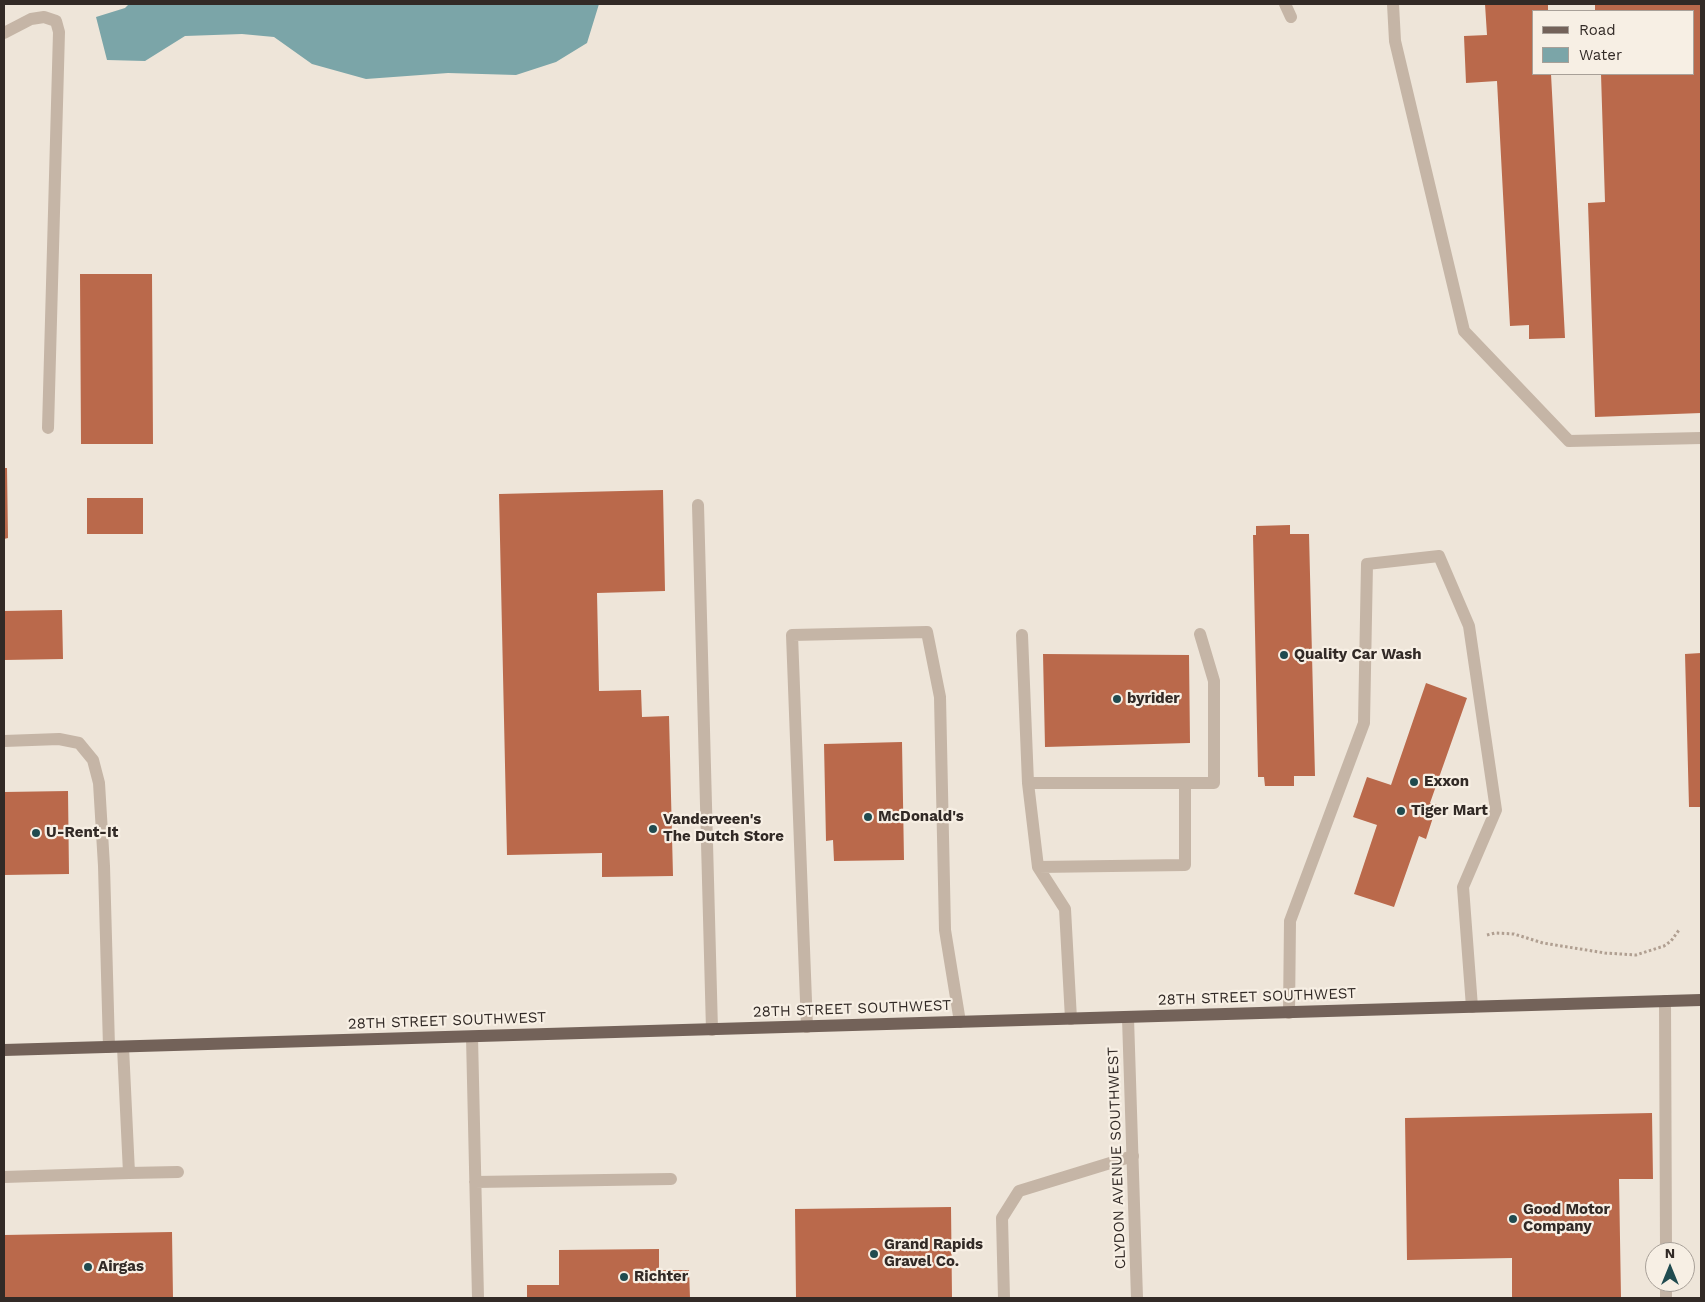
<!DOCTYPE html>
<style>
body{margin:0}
#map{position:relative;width:1705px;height:1302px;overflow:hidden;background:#eee5d9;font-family:"Work Sans",sans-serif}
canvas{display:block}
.frame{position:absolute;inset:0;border:5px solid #322a26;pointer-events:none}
.legend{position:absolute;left:1532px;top:10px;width:162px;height:65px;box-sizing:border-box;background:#f7efe4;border:1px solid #a8a098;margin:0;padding:6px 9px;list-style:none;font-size:15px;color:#322a26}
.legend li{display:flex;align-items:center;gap:10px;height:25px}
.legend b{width:25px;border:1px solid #a8a098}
.north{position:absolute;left:1645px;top:1242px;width:50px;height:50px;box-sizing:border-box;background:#f7efe4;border:1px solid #a8a098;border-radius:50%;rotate:0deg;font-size:14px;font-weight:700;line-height:20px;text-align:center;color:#322a26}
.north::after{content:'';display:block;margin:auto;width:18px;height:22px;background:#204b4f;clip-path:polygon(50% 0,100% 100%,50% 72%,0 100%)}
</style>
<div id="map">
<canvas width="1705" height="1302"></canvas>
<div class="frame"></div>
<ul class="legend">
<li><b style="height:6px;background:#736259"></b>Road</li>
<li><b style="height:14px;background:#7ba5a8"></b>Water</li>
</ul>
<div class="north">N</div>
</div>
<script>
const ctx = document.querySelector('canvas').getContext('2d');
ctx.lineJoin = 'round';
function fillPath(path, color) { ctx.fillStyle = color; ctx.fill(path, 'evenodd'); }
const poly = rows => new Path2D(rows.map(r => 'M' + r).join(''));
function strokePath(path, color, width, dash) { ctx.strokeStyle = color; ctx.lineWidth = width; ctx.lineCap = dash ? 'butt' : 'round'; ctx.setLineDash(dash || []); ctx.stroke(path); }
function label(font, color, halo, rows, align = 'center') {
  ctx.font = font + ' "Work Sans",sans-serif'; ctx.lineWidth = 4.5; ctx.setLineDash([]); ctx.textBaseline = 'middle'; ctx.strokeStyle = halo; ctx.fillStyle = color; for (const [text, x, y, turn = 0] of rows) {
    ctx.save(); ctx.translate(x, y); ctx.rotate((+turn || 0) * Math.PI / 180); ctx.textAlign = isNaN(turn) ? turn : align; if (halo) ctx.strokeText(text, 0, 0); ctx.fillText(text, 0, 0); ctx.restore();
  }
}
const water = poly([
 [129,4,599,4,587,43,556,62,516,75,448,73,366,79,312,64,274,37,242,34,185,36,145,61,107,60,96,17,125,8]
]);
const building = poly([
 [1485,4,1548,4,1548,11,1534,11,1534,74,1551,74,1565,338,1529,339,1529,325,1510,326,1497,81,1466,83,1464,36,1487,35],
 [1595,4,1701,4,1701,413,1595,417,1588,203,1605,202,1601,74,1694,74,1694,11,1595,11],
 [80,274,152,274,153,444,81,444],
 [4,468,7,468,8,538,4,539],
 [663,490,665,591,597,593,599,691,641,690,642,717,669,716,673,876,602,877,602,853,507,855,499,494],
 [87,498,143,498,143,534,87,534],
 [1290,525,1290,534,1309,534,1315,776,1294,776,1294,786,1265,786,1264,777,1258,777,1253,535,1256,535,1256,526],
 [62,610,63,659,4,660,4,611],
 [1701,653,1701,807,1689,807,1685,654],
 [1043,654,1189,655,1190,743,1045,747],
 [1426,683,1467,698,1430,803,1437,805,1426,839,1419,836,1394,907,1354,894,1377,825,1353,817,1367,777,1391,785],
 [902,742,904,860,834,861,833,840,826,841,824,744],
 [68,791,69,874,4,875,4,792],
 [1652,1113,1653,1179,1619,1179,1621,1298,1512,1298,1512,1258,1407,1260,1405,1118],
 [951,1207,952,1298,796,1298,795,1209],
 [172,1232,173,1298,4,1298,4,1235],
 [659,1249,659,1270,689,1270,690,1298,527,1298,527,1285,559,1285,559,1250]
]);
const path = poly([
 [1487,935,1495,933,1514,934,1543,943,1605,953,1636,955,1664,946,1671,941,1679,930]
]);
const lane = poly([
 [1285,4,1291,17],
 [1393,4,1395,41,1464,331,1569,441,1701,438],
 [4,33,31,19,44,17,56,21,59,32,48,428],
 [698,505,712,1030],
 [1022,635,1028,783,1038,867,1065,909,1071,1019],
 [4,741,59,739,79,743,93,760,99,783,104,866,109,1047],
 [1028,783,1214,783,1214,681,1200,634],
 [1038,867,1185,865,1185,783],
 [1665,1001,1666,1252],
 [1289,1013,1290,921,1364,723,1367,564,1439,556,1469,626,1496,810,1463,887,1472,1007],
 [807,1027,792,635,927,632,940,697,945,930,960,1022],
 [472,1037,478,1298],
 [129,1173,178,1172],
 [4,1177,129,1173,123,1047],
 [475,1182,671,1179],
 [1666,1282,1666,1298],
 [1004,1298,1002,1218,1019,1191,1133,1156]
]);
const street = poly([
 [1128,1018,1137,1298]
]);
const primary = poly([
 [4,1050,1701,1000]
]);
const markers = [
 [1284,655,5,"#204b4f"],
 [1117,699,5,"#204b4f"],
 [1414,782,5,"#204b4f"],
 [1401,811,5,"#204b4f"],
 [868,817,5,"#204b4f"],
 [653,829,5,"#204b4f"],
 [36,833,5,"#204b4f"],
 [1513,1219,5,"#204b4f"],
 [874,1254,5,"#204b4f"],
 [88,1267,5,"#204b4f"],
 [624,1277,5,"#204b4f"]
];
const poiNames = [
 ["Quality Car Wash",1294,655],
 ["byrider",1127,699],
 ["Exxon",1424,782],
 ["Tiger Mart",1411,811],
 ["McDonald's",878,817],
 ["Vanderveen's",663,820],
 ["The Dutch Store",663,837],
 ["U-Rent-It",46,833],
 ["Good Motor",1523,1210],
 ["Company",1523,1227],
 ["Grand Rapids",884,1245],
 ["Gravel Co.",884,1262],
 ["Airgas",98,1267],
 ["Richter",634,1277]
];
const streetNames = [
 ["28TH STREET SOUTHWEST",1257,997,-2],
 ["28TH STREET SOUTHWEST",852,1009,-2],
 ["28TH STREET SOUTHWEST",447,1021,-2],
 ["CLYDON AVENUE SOUTHWEST",1117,1158,-92]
];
fillPath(water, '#7ba5a8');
fillPath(building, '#ba694b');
strokePath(path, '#b09f91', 3, [2.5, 2.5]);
strokePath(lane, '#c5b5a6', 12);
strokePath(street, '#c5b5a6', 12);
strokePath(primary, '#736259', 12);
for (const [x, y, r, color] of markers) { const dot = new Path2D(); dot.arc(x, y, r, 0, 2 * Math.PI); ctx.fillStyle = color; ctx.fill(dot); strokePath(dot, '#f7efe4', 2); }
label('bold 15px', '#322a26', '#f7efe4', poiNames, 'left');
label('15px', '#322a26', '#f7efe4', streetNames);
</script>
